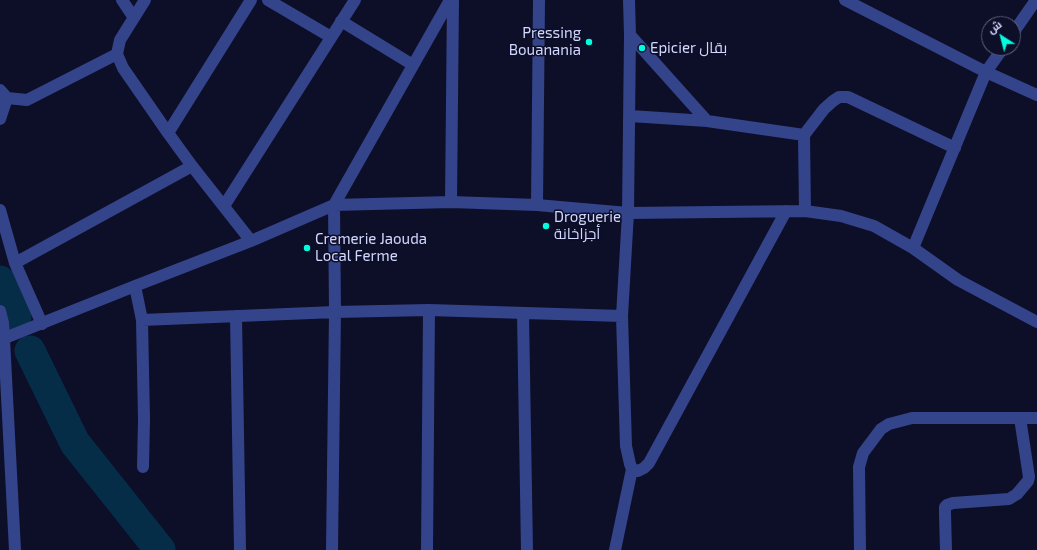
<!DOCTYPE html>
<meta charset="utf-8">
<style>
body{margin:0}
#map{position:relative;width:1037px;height:550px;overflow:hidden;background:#0d0e27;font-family:"Exo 2",Cairo,sans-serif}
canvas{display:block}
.north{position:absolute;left:981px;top:16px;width:40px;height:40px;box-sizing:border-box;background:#0d0e27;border:1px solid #5c5f7d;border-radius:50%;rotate:324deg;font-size:11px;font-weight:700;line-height:16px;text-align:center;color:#d3d8ff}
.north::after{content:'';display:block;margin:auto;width:14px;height:18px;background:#00fede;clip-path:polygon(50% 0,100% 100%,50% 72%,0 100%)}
</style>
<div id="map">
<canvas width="1037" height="550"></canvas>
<div class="north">ش</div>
</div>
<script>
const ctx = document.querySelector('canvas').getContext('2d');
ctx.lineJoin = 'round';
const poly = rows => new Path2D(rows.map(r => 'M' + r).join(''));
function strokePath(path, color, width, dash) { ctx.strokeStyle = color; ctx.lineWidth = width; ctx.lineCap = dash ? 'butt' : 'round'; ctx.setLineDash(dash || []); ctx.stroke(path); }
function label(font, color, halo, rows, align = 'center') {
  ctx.font = font + ' "Exo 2",Cairo,sans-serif'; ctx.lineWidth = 3; ctx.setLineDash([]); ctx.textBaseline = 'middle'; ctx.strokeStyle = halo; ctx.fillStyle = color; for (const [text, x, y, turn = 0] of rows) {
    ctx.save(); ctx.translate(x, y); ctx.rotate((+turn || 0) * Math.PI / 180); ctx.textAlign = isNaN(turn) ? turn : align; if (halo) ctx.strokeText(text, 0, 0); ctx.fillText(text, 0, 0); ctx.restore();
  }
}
const river = poly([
 [0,281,16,317],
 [30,351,75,443,160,550]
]);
const minor = poly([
 [122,0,134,18],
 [145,0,120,40,117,54,123,68,168,133,192,166,251,241],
 [268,0,331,37],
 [629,0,630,35,628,213,622,316,626,446,630,464,632,469,638,471,644,468,649,463,786,211],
 [845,0,986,72,1037,95],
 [341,21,413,65],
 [1013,33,1036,0],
 [630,35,707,121],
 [0,90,7,98,27,100,117,54],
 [630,116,707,121,804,135,805,211],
 [0,119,7,98],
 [168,133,251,0],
 [804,135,824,109,833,101,839,97,848,97,955,148],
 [451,202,453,0],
 [537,205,539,0],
 [224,206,355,0],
 [0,210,15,263,42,324],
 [913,248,986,72,1003,48],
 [15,263,192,166],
 [135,286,142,320,144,419,143,467],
 [0,311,3,323,4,339,15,550],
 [523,314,527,550],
 [236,316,240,550],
 [142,320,335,312,429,310,622,316],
 [0,340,135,286,251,241,334,205,451,202,537,205,628,213,805,211,841,216,874,226,913,248,958,280,1037,322],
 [332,550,335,312,334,205,450,0],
 [427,550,429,310],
 [615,550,632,469],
 [860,550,859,467,863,453,881,429,889,424,912,418,1037,418],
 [946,550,945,514,945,507,947,505,953,503,1009,499,1017,494,1028,481,1029,477,1020,418]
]);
const markers = [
 [589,42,4,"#00fede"],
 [642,48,4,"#00fede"],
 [546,226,4,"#00fede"],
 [307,248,4,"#00fede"]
];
const poiNames = [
 ["Pressing",581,33,"right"],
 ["Bouanania",581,50,"right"],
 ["Epicier بقال",650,48],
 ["Droguerie",554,217],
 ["أجزاخانة",554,234],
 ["Cremerie Jaouda",315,239],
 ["Local Ferme",315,256]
];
strokePath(river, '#052d48', 31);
strokePath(minor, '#34448b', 12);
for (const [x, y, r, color] of markers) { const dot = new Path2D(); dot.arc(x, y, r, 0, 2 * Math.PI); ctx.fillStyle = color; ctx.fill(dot); strokePath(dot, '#0d0e27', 1.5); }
label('15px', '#d3d8ff', '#0d0e27', poiNames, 'left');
</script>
